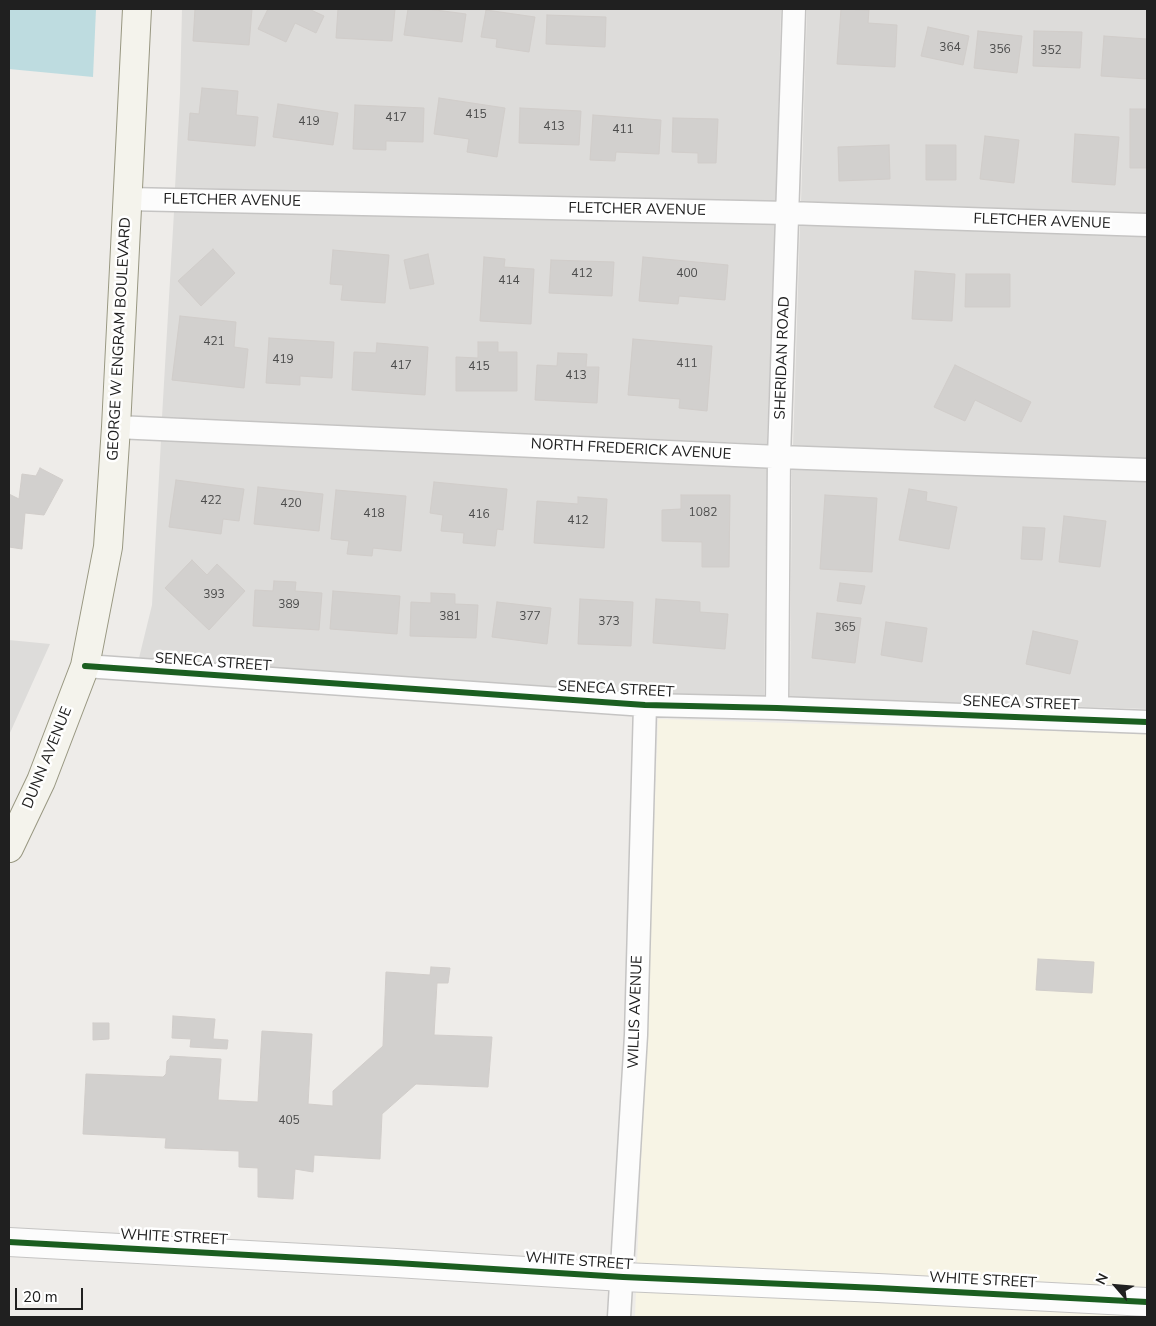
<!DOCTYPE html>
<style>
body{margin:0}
#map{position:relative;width:1156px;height:1326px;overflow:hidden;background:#eeece9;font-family:"Nunito Sans",sans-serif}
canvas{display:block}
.frame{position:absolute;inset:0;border:10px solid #202020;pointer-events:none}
.north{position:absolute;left:1091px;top:1261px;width:50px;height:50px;-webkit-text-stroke:4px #fff;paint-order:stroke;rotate:297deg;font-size:14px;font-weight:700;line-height:20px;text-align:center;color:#202020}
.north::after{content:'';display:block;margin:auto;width:18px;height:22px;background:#202020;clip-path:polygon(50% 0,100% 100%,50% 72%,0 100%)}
.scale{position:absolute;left:15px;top:1288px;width:68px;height:22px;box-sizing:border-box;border:2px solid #202020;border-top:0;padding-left:6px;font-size:15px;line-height:18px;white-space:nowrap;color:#202020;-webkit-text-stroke:4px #fff;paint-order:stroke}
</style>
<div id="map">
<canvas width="1156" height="1326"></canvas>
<div class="frame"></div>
<div class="north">N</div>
<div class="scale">20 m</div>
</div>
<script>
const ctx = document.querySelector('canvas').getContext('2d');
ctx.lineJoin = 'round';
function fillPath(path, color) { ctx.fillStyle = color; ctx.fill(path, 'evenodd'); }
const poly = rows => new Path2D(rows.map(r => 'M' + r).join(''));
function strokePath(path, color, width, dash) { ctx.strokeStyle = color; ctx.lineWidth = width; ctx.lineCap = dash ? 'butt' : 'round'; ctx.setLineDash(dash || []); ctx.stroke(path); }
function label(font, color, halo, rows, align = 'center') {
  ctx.font = font + ' "Nunito Sans",sans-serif'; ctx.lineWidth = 5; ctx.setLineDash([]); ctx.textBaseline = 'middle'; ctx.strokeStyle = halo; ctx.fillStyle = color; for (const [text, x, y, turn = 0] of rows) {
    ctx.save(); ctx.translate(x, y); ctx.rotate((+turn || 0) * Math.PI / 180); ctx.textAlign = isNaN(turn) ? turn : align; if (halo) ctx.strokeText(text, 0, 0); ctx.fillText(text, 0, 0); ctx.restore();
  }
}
const residential = poly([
 [182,9,781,9,776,201,175,188,180,93],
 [807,9,1147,9,1147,214,801,202],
 [174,212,775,224,767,444,162,417],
 [800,225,1147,237,1147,459,793,446],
 [161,440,767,468,764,696,644,694,139,658,152,605],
 [792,469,1147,482,1147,709,790,697],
 [9,640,50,644,9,735]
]);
const education = poly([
 [658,719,1147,734,1147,1317,635,1317]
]);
const water = poly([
 [9,9,96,9,93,77,9,69]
]);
const building = poly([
 [195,9,252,9,249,45,193,41,195,9],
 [268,9,309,9,324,16,316,33,295,23,286,42,258,29,268,9],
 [338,9,395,9,392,41,336,38,338,9],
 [408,9,428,9,466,14,462,42,404,35,408,9],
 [841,9,869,10,868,23,897,25,895,67,837,64,841,9],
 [486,10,535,17,529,52,496,47,497,39,481,37,486,10],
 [547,15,606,17,605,47,546,44,547,15],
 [928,27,969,36,963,65,921,56,928,27],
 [978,31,1022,36,1017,73,974,68,978,31],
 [1034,31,1082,32,1080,68,1033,66,1034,31],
 [1104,36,1147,39,1147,79,1101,76,1104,36],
 [202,88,238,91,236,115,258,117,255,146,188,140,190,113,199,114,202,88],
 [439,98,505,108,497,157,467,152,469,139,434,134,439,98],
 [278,104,338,113,333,145,273,137,278,104],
 [355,105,424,108,423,142,386,141,386,150,353,149,355,105],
 [520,108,581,111,579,145,519,143,520,108],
 [1130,109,1147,109,1147,168,1130,168,1130,109],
 [593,115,661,120,659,154,616,152,615,161,590,160,593,115],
 [673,118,718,119,716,163,698,163,698,153,672,152,673,118],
 [1075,134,1119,137,1115,185,1072,182,1075,134],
 [985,136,1019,140,1014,183,980,179,985,136],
 [889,145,890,179,839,181,838,147,889,145],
 [926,145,956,145,956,180,926,180,926,145],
 [213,249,235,273,201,306,178,281,213,249],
 [333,250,389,255,385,303,341,300,343,285,330,284,333,250],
 [428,254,434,284,410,289,404,260,428,254],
 [484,257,505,259,504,267,534,269,531,324,480,321,484,257],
 [643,257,728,265,725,300,679,296,678,304,639,301,643,257],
 [551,260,614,262,612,296,549,293,551,260],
 [915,271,955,274,952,321,912,319,915,271],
 [966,274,1010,274,1010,307,965,307,966,274],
 [180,316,236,322,234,347,248,349,244,388,172,380,180,316],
 [269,338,334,342,332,378,300,376,300,385,266,383,269,338],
 [633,339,712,346,707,411,679,408,680,399,628,395,633,339],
 [478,342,498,342,498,352,517,352,517,391,456,391,456,357,478,358,478,342],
 [377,343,428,347,425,395,352,390,354,352,376,353,377,343],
 [558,353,587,354,586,367,599,367,597,403,535,400,537,365,557,366,558,353],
 [955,365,1031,402,1021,422,975,400,965,421,934,407,955,365],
 [40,468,63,480,44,515,25,513,22,549,9,547,9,494,19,499,22,474,36,476,40,468],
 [176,480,244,489,239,521,223,519,221,534,169,527,176,480],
 [434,482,507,489,503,530,497,529,495,546,463,543,464,533,441,531,443,515,430,513,434,482],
 [258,487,323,494,319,531,254,524,258,487],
 [909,489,927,492,926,501,957,507,949,549,899,540,909,489],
 [336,490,406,496,401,551,373,548,372,556,347,554,349,541,331,539,336,490],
 [681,495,730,495,729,567,702,567,702,542,662,541,662,510,681,509,681,495],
 [825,495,877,498,872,572,820,569,825,495],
 [578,497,607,499,604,548,534,543,537,501,578,504,578,497],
 [1064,516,1106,521,1100,567,1059,562,1064,516],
 [1023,527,1045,528,1042,560,1021,559,1023,527],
 [192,560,207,575,217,564,245,591,209,630,165,588,192,560],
 [274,581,296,582,295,591,322,593,319,630,253,626,255,590,273,591,274,581],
 [840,583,865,586,861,604,837,601,840,583],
 [333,591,400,596,397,634,330,629,333,591],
 [431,593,455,594,455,604,478,605,476,638,410,636,411,602,431,603,431,593],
 [580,599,633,602,631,646,578,644,580,599],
 [656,599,700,602,700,612,728,614,725,649,653,643,656,599],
 [497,602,551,608,547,644,492,637,497,602],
 [817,613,861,618,855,663,812,658,817,613],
 [886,622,927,628,922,662,881,655,886,622],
 [1033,631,1078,641,1070,674,1026,664,1033,631],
 [1038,959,1094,962,1092,993,1036,990,1038,959],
 [431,967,450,968,448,983,437,983,434,1035,492,1037,488,1087,416,1084,382,1114,380,1159,314,1155,313,1172,295,1169,293,1199,258,1197,258,1168,239,1167,239,1151,165,1148,166,1138,83,1134,86,1074,163,1077,166,1074,167,1061,170,1058,170,1056,221,1059,218,1100,258,1102,262,1031,312,1034,308,1104,333,1106,333,1091,383,1046,386,972,430,975,431,967],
 [173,1016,215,1019,213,1039,228,1040,227,1049,190,1047,191,1039,172,1038,173,1016],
 [93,1023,109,1023,109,1039,93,1040,93,1023]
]);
const minor = poly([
 [127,199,788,213,1147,225],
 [116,427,779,457,1147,470],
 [85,666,645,705,777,708,1147,722],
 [777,708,779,457,794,9],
 [619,1317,636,1035,645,705]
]);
const tertiary = poly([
 [9,1242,396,1263,623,1277,878,1288,1147,1302]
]);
const secondary = poly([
 [9,848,41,781,85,666,108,547,116,427,137,9]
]);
const cycleway = poly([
 [85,666,645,705,777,708,1147,722],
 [9,1242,396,1263,623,1277,878,1288,1147,1302]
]);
const numberNames = [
 ["364",950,48],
 ["356",1000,50],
 ["352",1051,51],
 ["415",476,115],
 ["417",396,118],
 ["419",309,122],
 ["413",554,127],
 ["411",623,130],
 ["412",582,274],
 ["400",687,274],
 ["414",509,281],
 ["421",214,342],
 ["419",283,360],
 ["411",687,364],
 ["417",401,366],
 ["415",479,367],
 ["413",576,376],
 ["422",211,501],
 ["420",291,504],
 ["1082",703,513],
 ["418",374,514],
 ["416",479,515],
 ["412",578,521],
 ["393",214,595],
 ["389",289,605],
 ["381",450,617],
 ["377",530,617],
 ["373",609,622],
 ["365",845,628],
 ["405",289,1121]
];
const streetNames = [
 ["FLETCHER AVENUE",232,201,1],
 ["FLETCHER AVENUE",637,210,1],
 ["FLETCHER AVENUE",1042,222,2],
 ["GEORGE W ENGRAM BOULEVARD",120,339,-87],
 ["SHERIDAN ROAD",783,358,-88],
 ["NORTH FREDERICK AVENUE",631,450,3],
 ["SENECA STREET",213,663,4],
 ["SENECA STREET",616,690,3],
 ["SENECA STREET",1021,704,2],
 ["DUNN AVENUE",48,758,-68],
 ["WILLIS AVENUE",636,1012,-88],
 ["WHITE STREET",174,1238,3],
 ["WHITE STREET",579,1262,4],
 ["WHITE STREET",983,1281,3]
];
fillPath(residential, '#dddcda');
fillPath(education, '#f7f4e5');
fillPath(water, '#bedce0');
fillPath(building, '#d2d0ce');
strokePath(building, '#d1cdca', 1);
strokePath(minor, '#c5c4c3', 25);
strokePath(tertiary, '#c5c4c3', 30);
strokePath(secondary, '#989781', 30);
strokePath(minor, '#fcfcfc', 22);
strokePath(tertiary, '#fcfcfc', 28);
strokePath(secondary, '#f4f3ec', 28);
strokePath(cycleway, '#1b5e20', 6);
label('12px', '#4c4c4c', null, numberNames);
label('15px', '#202020', '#fff', streetNames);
</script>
